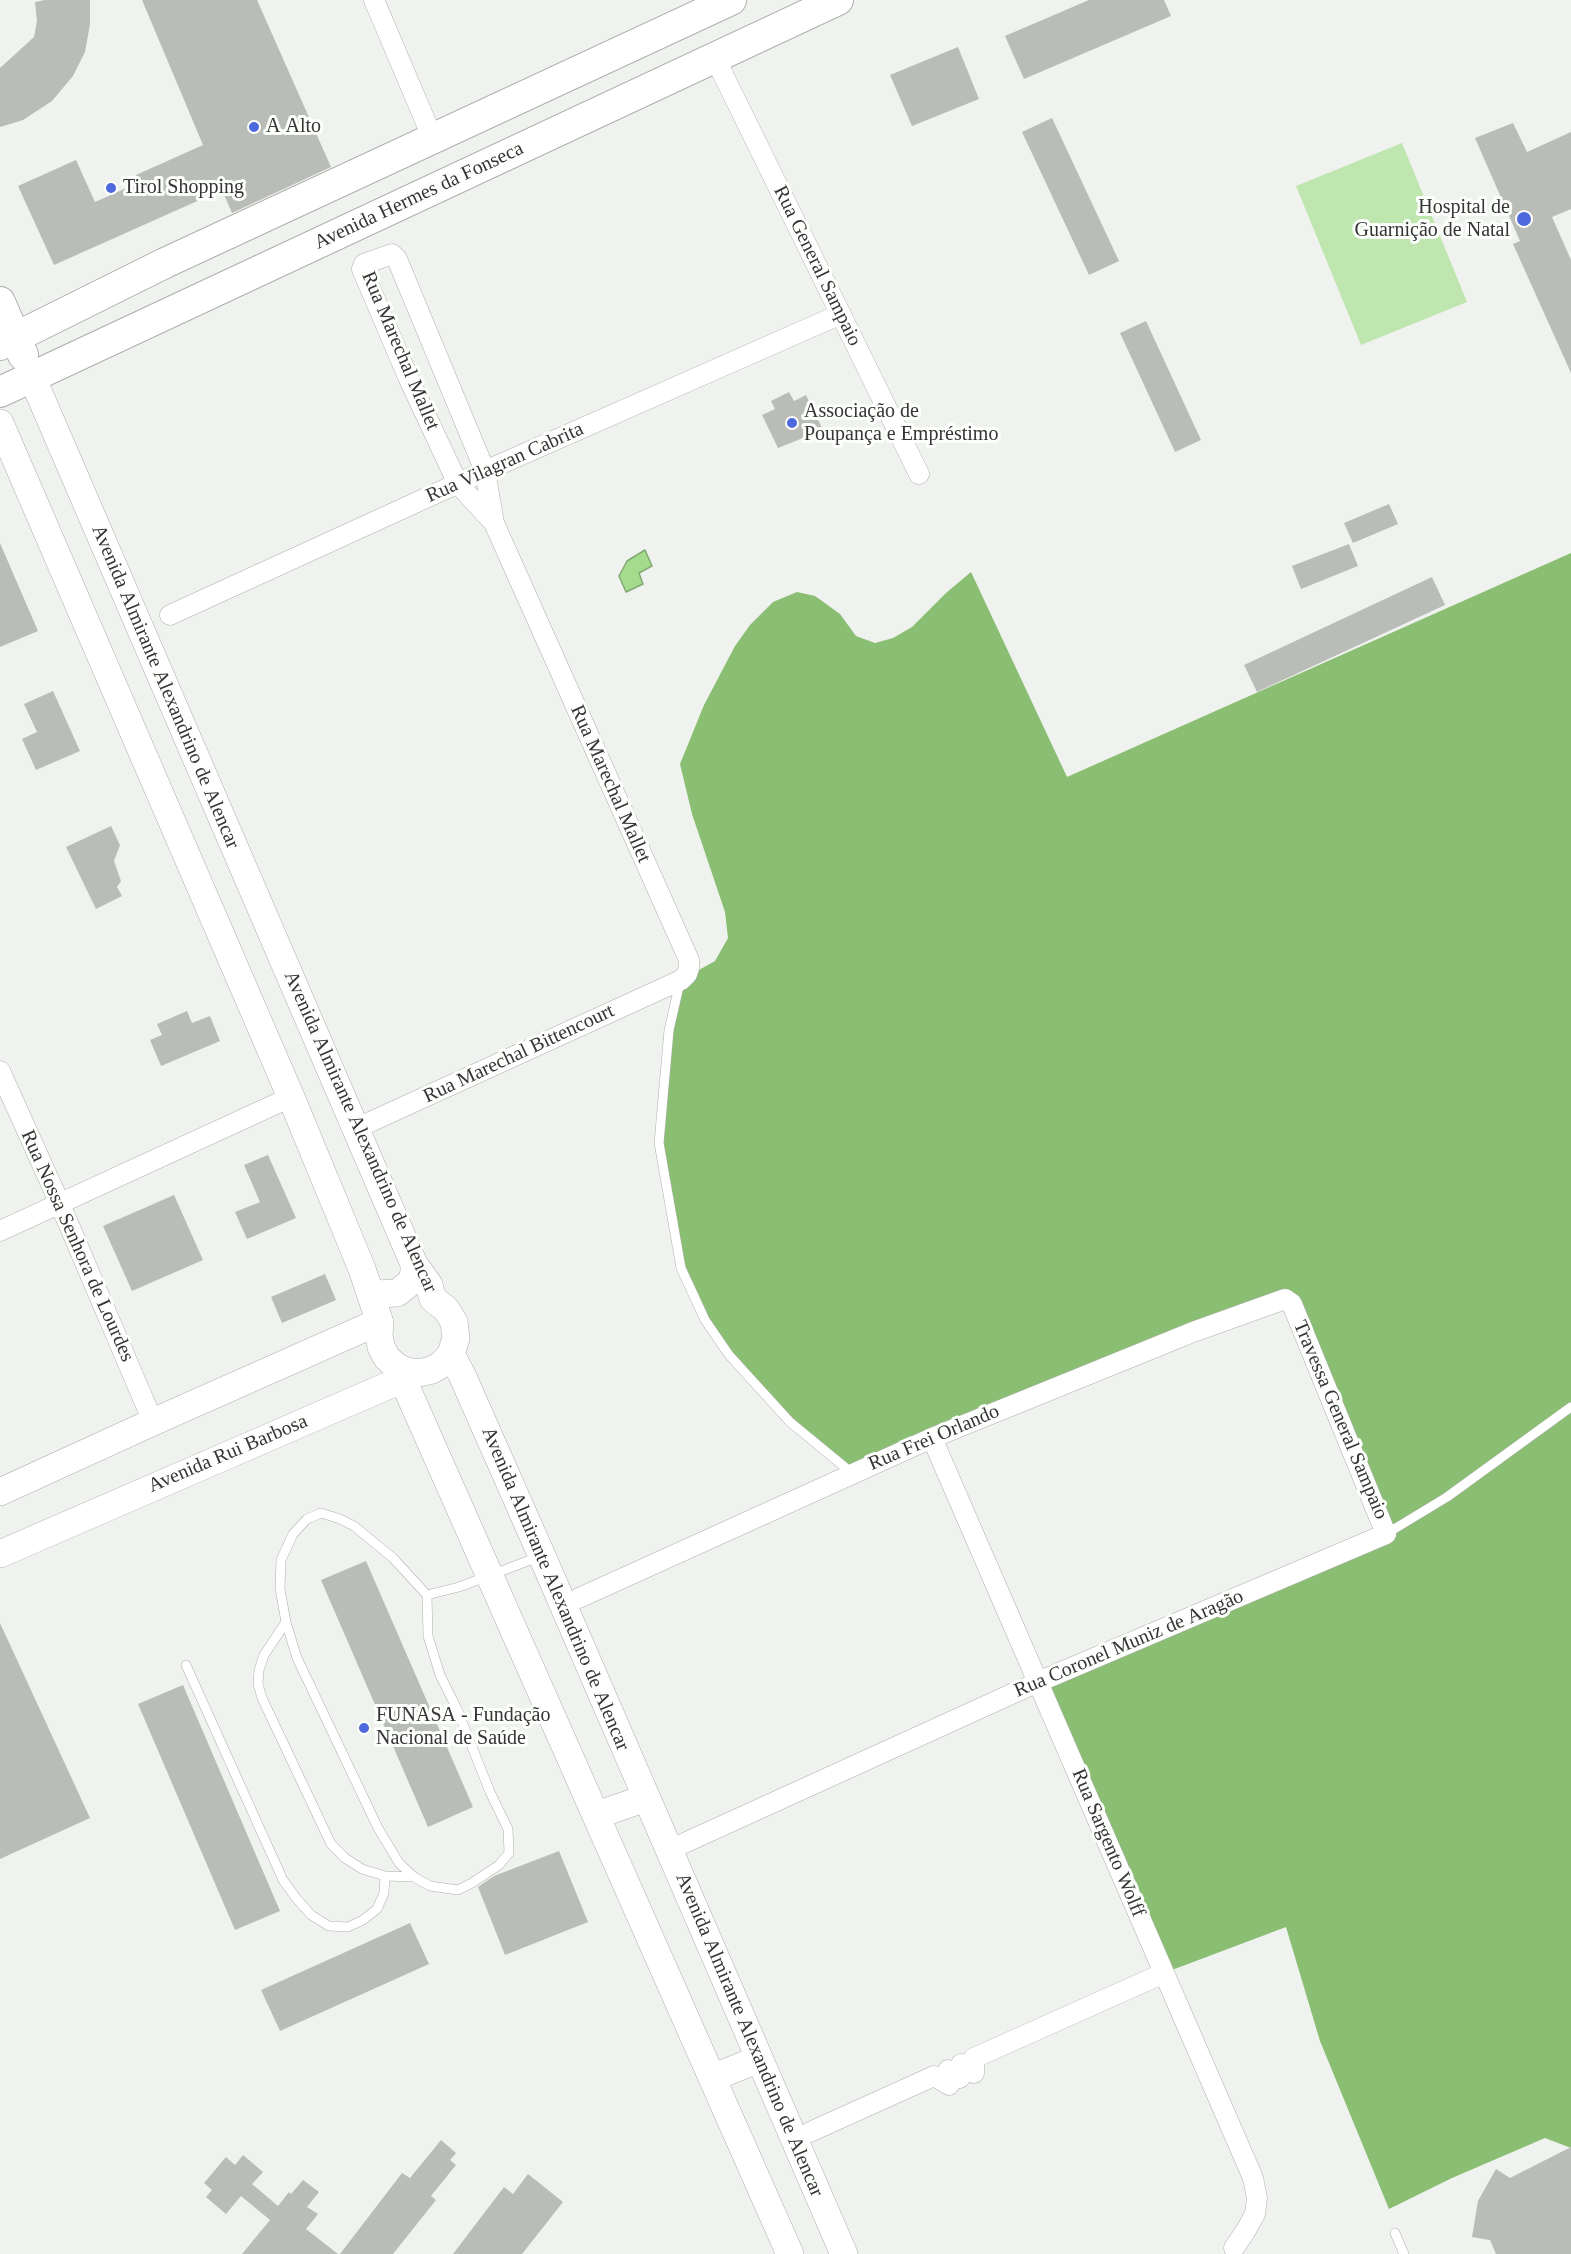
<!DOCTYPE html>
<meta charset="utf-8">
<style>
body{margin:0}
canvas{display:block;background:#eff2ee}
</style>
<canvas width="1571" height="2254"></canvas>
<script>
const ctx = document.querySelector('canvas').getContext('2d');
ctx.lineJoin = 'round';
function fillPath(path, color) { ctx.fillStyle = color; ctx.fill(path, 'evenodd'); }
const poly = rows => new Path2D(rows.map(r => 'M' + r).join(''));
function strokePath(path, color, width, dash) { ctx.strokeStyle = color; ctx.lineWidth = width; ctx.lineCap = dash ? 'butt' : 'round'; ctx.setLineDash(dash || []); ctx.stroke(path); }
function label(font, color, halo, rows, align = 'center') {
  ctx.font = font + ' Georgia,serif'; ctx.lineWidth = 6; ctx.setLineDash([]); ctx.textBaseline = 'middle'; ctx.strokeStyle = halo; ctx.fillStyle = color; for (const [text, x, y, turn = 0] of rows) {
    ctx.save(); ctx.translate(x, y); ctx.rotate((+turn || 0) * Math.PI / 180); ctx.textAlign = isNaN(turn) ? turn : align; if (halo) ctx.strokeText(text, 0, 0); ctx.fillText(text, 0, 0); ctx.restore();
  }
}
const green = poly([
 [1402,143,1467,302,1361,345,1296,186]
]);
const forest = poly([
 [1571,553,1571,2148,1545,2138,1452,2178,1389,2209,1320,2041,1286,1927,1164,1973,1038,1682,1386,1534,1292,1304,852,1473,790,1422,729,1355,681,1268,659,1143,665,1080,681,980,715,961,728,938,725,912,692,814,680,764,704,705,735,646,750,625,773,602,797,592,815,596,840,614,856,636,875,643,893,638,912,627,946,593,971,572,1067,777]
]);
const water = poly([
 [645,550,652,566,639,573,643,584,626,592,619,576,627,561,645,550]
]);
const building = poly([
 [45,0,90,0,90,24,85,52,73,76,52,101,23,120,0,127,0,68,34,37,37,21,35,2],
 [142,0,257,0,331,167,232,213,222,190,54,265,18,186,76,160,95,202,140,182,136,175,203,145],
 [1089,0,1164,0,1171,16,1024,79,1005,36],
 [958,47,979,99,912,126,890,75],
 [1052,118,1119,261,1089,275,1022,132],
 [1513,123,1527,152,1571,132,1571,209,1552,217,1571,260,1571,373,1513,244,1520,241,1475,138],
 [1146,321,1201,440,1175,452,1120,333],
 [789,392,794,401,806,395,823,430,778,448,762,415,775,409,771,401],
 [1389,504,1398,524,1353,543,1344,523],
 [0,543,38,631,0,647],
 [1349,544,1358,566,1301,589,1292,566],
 [1432,577,1445,605,1257,692,1244,665],
 [53,691,80,751,36,770,22,739,37,732,24,704],
 [111,826,120,845,114,861,121,881,117,887,122,896,96,909,66,847],
 [187,1011,192,1023,210,1016,220,1041,161,1066,150,1040,162,1035,157,1024],
 [268,1155,296,1218,247,1239,235,1212,260,1202,244,1165],
 [174,1195,203,1260,132,1291,103,1226],
 [325,1274,336,1300,282,1323,271,1297],
 [366,1561,473,1807,428,1827,321,1580],
 [0,1623,90,1818,0,1859],
 [183,1685,280,1911,235,1930,138,1704],
 [559,1851,588,1922,505,1955,478,1887,494,1876],
 [410,1923,429,1964,280,2031,261,1990],
 [441,2140,456,2153,450,2160,456,2165,431,2196,436,2200,393,2254,340,2254,402,2173,410,2178],
 [1571,2147,1571,2254,1496,2254,1490,2240,1472,2237,1478,2201,1496,2169,1510,2178],
 [243,2155,263,2172,252,2184,278,2206,289,2192,291,2194,303,2180,319,2192,307,2207,318,2214,306,2229,338,2254,242,2254,270,2220,241,2196,226,2214,206,2197,212,2190,204,2183,226,2157,235,2165],
 [528,2174,563,2202,522,2254,453,2254,504,2187,513,2194]
]);
const lane = poly([
 [680,982,669,1030,659,1143,681,1268,705,1320,729,1355,790,1422,852,1473],
 [321,1513,340,1519,354,1526,393,1558,427,1595,428,1636,440,1675,457,1709,490,1792,508,1829,509,1853,499,1865,472,1883,458,1890,430,1886,414,1877,399,1863,378,1828,297,1658,286,1622,280,1589,281,1560,293,1534,307,1519,321,1513],
 [1386,1534,1447,1497,1571,1407],
 [427,1595,459,1587,541,1556],
 [286,1622,264,1655,259,1670,258,1684,262,1698,331,1844,345,1858,362,1869,385,1876,414,1877],
 [186,1665,283,1880,296,1898,311,1915,329,1926,348,1927,363,1920,377,1909,384,1893,385,1876],
 [1395,2233,1404,2254]
]);
const street = poly([
 [374,0,433,139],
 [715,58,919,474],
 [170,615,485,471,841,314],
 [0,1071,60,1204,153,1422],
 [357,1128,681,980,687,974,689,968,689,960,494,523,485,471,397,259,392,254,364,264,362,269,408,377,458,484,494,523],
 [0,1231,291,1097],
 [932,1438,1253,2178,1257,2198,1255,2214,1245,2232,1234,2248],
 [579,1598,932,1438,1193,1332,1285,1299,1292,1304,1386,1534,1038,1682,669,1850],
 [810,2132,934,2076,949,2085,948,2070,960,2078,961,2064,974,2073,974,2058,1164,1973]
]);
const secondary = poly([
 [0,423,291,1097,362,1269,380,1323,379,1335,381,1347,387,1358,396,1366,406,1371,419,1373,432,1370,442,1364,451,1354,456,1338,454,1322,446,1309,433,1299,429,1285,414,1264,32,377],
 [370,1289,378,1294,397,1293,411,1282,414,1273,414,1264],
 [451,1354,462,1375,542,1556,844,2254],
 [406,1371,407,1389,790,2254],
 [0,1492,153,1422,367,1327,380,1323],
 [0,1554,394,1383,406,1371],
 [597,1815,646,1798],
 [712,2078,759,2059]
]);
const primary = poly([
 [0,302,23,355],
 [0,345,165,263,731,0],
 [0,392,838,0]
]);
const markers = [
 [254,127,6,"#4d69dd"],
 [111,188,6,"#4d69dd"],
 [1524,219,8,"#4d69dd"],
 [792,423,6,"#4d69dd"],
 [364,1728,6,"#4d69dd"]
];
const poiNames = [
 ["A Alto",266,127],
 ["Tirol Shopping",123,188],
 ["Hospital de",1510,208,"right"],
 ["Guarnição de Natal",1510,231,"right"],
 ["Associação de",804,412],
 ["Poupança e Empréstimo",804,435],
 ["FUNASA - Fundação",376,1716],
 ["Nacional de Saúde",376,1739]
];
const streetNames = [
 ["Avenida Hermes da Fonseca",419,196,-25],
 ["Rua General Sampaio",817,266,64],
 ["Rua Marechal Mallet",400,351,67],
 ["Rua Vilagran Cabrita",505,463,-24],
 ["Avenida Almirante Alexandrino de Alencar",165,687,67],
 ["Rua Marechal Mallet",610,784,66],
 ["Rua Marechal Bittencourt",519,1054,-25],
 ["Avenida Almirante Alexandrino de Alencar",360,1132,66],
 ["Rua Nossa Senhora de Lourdes",77,1246,66],
 ["Travessa General Sampaio",1340,1420,67],
 ["Rua Frei Orlando",934,1438,-23],
 ["Avenida Rui Barbosa",228,1454,-23],
 ["Avenida Almirante Alexandrino de Alencar",555,1589,67],
 ["Rua Coronel Muniz de Aragão",1129,1644,-23],
 ["Rua Sargento Wolff",1108,1843,67],
 ["Avenida Almirante Alexandrino de Alencar",749,2035,67]
];
fillPath(green, '#c0e6b0');
fillPath(forest, '#8abe72');
fillPath(water, '#a5db8d');
strokePath(water, '#83a972', 1.5);
fillPath(building, '#babcb8');
strokePath(lane, '#adb0ac', 10);
strokePath(street, '#adb0ac', 21);
strokePath(secondary, '#adb0ac', 28);
strokePath(primary, '#adb0ac', 32);
strokePath(lane, '#fff', 9);
strokePath(street, '#fff', 20);
strokePath(secondary, '#fff', 27);
strokePath(primary, '#fff', 30);
for (const [x, y, r, color] of markers) { const dot = new Path2D(); dot.arc(x, y, r, 0, 2 * Math.PI); ctx.fillStyle = color; ctx.fill(dot); strokePath(dot, '#fdfffc', 2); }
label('20px', '#343534', '#fdfffc', poiNames, 'left');
label('20px', '#343534', '#fdfffc', streetNames);
</script>
